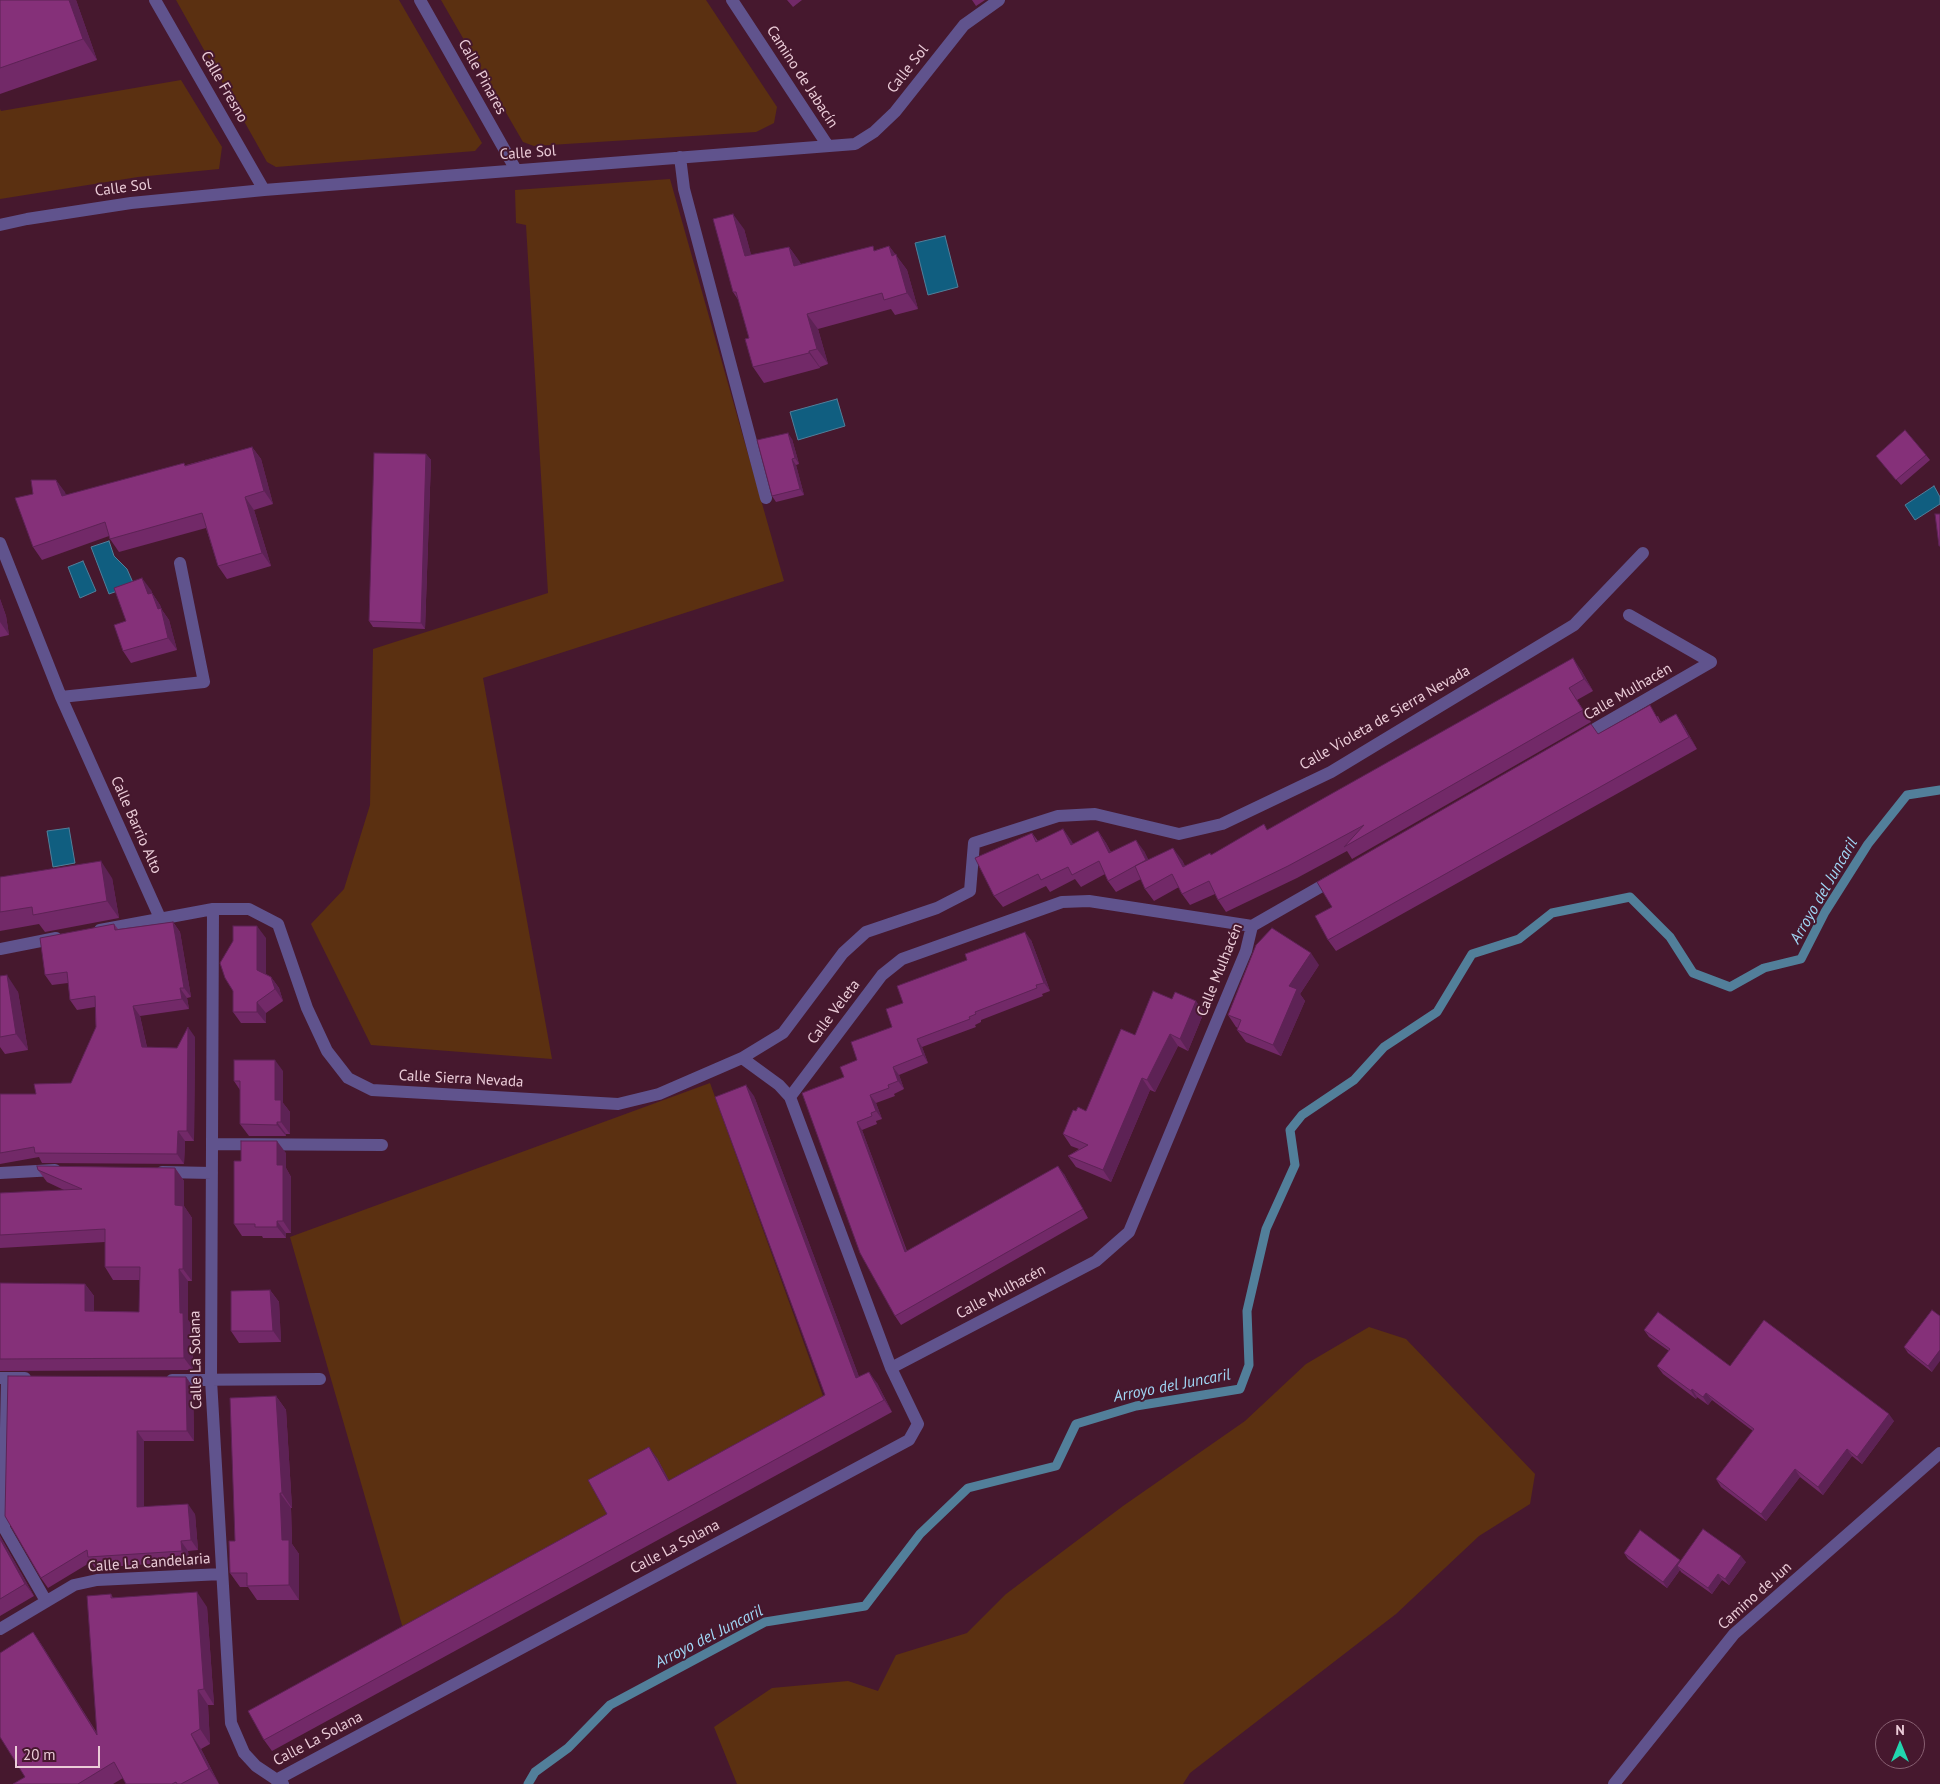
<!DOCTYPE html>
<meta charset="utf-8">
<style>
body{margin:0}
#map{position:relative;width:1940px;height:1784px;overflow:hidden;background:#46182e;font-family:"PT Sans",sans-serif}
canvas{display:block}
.north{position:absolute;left:1875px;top:1719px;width:50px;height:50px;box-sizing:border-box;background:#46182e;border:1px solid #886072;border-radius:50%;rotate:0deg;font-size:14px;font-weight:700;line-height:20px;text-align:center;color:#ebccd8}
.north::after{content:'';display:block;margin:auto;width:18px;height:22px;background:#22d5af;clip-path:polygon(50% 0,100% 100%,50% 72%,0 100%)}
.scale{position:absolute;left:15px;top:1746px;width:85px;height:22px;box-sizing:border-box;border:2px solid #ebccd8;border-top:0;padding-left:6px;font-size:15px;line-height:18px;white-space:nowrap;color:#ebccd8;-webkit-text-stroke:4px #46182e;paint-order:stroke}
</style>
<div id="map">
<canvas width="1940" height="1784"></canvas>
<div class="north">N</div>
<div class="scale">20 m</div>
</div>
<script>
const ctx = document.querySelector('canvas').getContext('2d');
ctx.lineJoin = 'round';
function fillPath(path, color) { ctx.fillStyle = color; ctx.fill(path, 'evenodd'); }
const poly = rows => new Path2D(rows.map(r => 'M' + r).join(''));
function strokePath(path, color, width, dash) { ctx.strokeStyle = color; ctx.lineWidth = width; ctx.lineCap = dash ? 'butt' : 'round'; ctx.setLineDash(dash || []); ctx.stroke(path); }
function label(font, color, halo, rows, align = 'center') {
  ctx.font = font + ' "PT Sans",sans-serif'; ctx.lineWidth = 4; ctx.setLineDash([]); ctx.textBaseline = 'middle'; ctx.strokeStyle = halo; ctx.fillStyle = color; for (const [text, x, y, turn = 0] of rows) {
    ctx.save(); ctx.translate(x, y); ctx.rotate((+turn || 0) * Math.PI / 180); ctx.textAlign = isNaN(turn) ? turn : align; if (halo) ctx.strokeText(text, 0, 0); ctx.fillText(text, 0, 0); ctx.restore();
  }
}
const green = poly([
 [176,0,399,0,482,143,475,151,276,167,267,162],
 [441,0,706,0,777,107,774,123,756,132,534,146,523,142],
 [181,80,222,147,219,169,138,177,0,199,0,109,1,111],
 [670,179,784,581,483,678,552,1059,371,1045,311,924,344,889,370,805,373,649,548,593,526,225,516,223,515,190],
 [710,1083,823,1396,404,1632,290,1237],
 [1369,1327,1406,1339,1535,1474,1530,1504,1479,1536,1396,1614,1190,1773,1183,1784,737,1784,714,1727,772,1688,848,1681,878,1691,896,1655,967,1633,1006,1594,1123,1506,1245,1421,1306,1364]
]);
const water = poly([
 [945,236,958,287,928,295,915,243,945,236],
 [837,399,845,426,798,440,790,412,837,399],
 [1934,486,1940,497,1940,504,1915,520,1905,505,1934,486],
 [109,541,114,556,127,569,134,585,109,594,91,547,109,541],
 [83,561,96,591,80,598,68,567,83,561],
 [69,828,75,863,53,867,47,831,69,828]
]);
const stream = poly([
 [528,1784,535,1772,568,1748,610,1705,765,1622,865,1606,920,1534,968,1488,1056,1466,1076,1424,1136,1406,1240,1389,1249,1365,1247,1311,1266,1229,1295,1165,1290,1130,1302,1115,1354,1080,1384,1047,1437,1012,1472,954,1519,939,1552,913,1630,897,1670,937,1693,973,1730,987,1764,968,1801,959,1825,912,1868,844,1907,795,1940,790]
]);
const minor = poly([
 [155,0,264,190],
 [420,0,516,170],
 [732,0,828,146],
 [680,157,684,189,766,498],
 [0,225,27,219,131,203,264,190,855,144,874,132,895,112,964,25,999,0],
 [0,543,61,697,160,918],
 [1629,615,1711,662],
 [61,697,204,682,180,563],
 [1581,737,1711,662],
 [213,909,211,1380,231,1723,244,1753,256,1766,283,1784],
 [100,930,213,909,249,909,278,924,307,1008,327,1051,348,1078,372,1090,618,1104,659,1094,742,1058,779,1085,790,1097,891,1368,918,1424,909,1440,276,1780],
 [0,949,56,938],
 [742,1058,783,1033,843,953,866,932,937,908,970,891,974,843,1058,816,1095,814,1179,834,1222,824,1331,772,1574,625,1643,553],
 [790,1097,882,975,902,959,1062,902,1089,901,1252,926],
 [213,1144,382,1145],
 [162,1172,212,1173],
 [0,1173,55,1170],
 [891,1368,1096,1261,1129,1232,1246,951,1252,926,1334,879],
 [0,1378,25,1378],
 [7,1378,4,1528,46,1601],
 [172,1380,320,1379],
 [0,1629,74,1585,97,1580,222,1574],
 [1614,1784,1734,1634,1940,1453]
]);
const wall = poly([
 [0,0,76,0,97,60,0,94],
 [787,0,802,0,793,7],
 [972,0,985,0,976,6],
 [744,229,751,255,789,247,801,264,876,250,889,246,907,270,918,309,895,315,891,309,818,329,828,364,820,367,820,368,764,383,753,367,749,338,739,301,733,292],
 [792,439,799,464,796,465,804,495,776,502,772,496],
 [252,447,261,459,273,504,254,510,271,566,227,579,218,566,206,528,119,552,110,539,109,536,42,560,33,547,33,494,56,480,66,495,186,465],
 [426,454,431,460,425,629,373,627,369,621],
 [1926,455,1930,460,1901,485,1876,456],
 [151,590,152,593,160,605,162,610,169,620,177,650,131,663,123,651,126,621],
 [0,599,6,616,9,635,0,637],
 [1581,670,1593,691,1577,700,1591,722,1352,859,1347,851,1297,878,1226,912,1218,900,1215,894,1190,905,1182,894,1179,887,1154,901,1145,889,1141,879,1116,892,1108,881,1105,874,1081,887,1075,879,1050,892,1046,886,1003,907,994,896,1032,833,1038,841,1063,829,1073,844,1098,831,1106,843,1111,852,1144,851,1148,860,1182,860,1185,866,1268,830],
 [1676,714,1684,726,1697,749,1336,951,1328,940,1332,907,1598,734,1658,716,1661,722],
 [0,877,112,878,119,918,45,932,39,924,0,931],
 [173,922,180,932,191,997,187,998,189,1009,140,1016,147,1047,177,1048,195,1037,194,1141,185,1141,184,1164,42,1163,39,1157,0,1164,0,1094,36,1094,71,1083,96,1027,95,1007,77,1010,70,1000,68,983,52,985,45,975,114,924,118,929],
 [266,938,266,974,271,977,279,988,283,1001,266,1013,266,1023,241,1023,233,1012],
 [1031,940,1050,991,1042,994,1043,996,981,1020,981,1022,975,1025,976,1027,922,1047,928,1063,899,1075,904,1089,894,1094,895,1096,876,1103,882,1119,876,1121,877,1124,862,1130,907,1251,1064,1174,1088,1218,901,1325,895,1316,844,1077,857,1060,892,1027,903,1003],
 [1319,965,1300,994,1305,1001,1281,1056,1246,1042,1237,1030,1238,1028,1236,1027,1228,1015],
 [0,976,18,992,28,1050,5,1054,0,1047],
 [1172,999,1204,1012,1188,1051,1178,1046,1155,1092,1150,1090,1111,1182,1076,1167,1068,1156,1079,1149,1071,1146,1063,1134,1076,1111,1086,1111,1135,1035],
 [283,1071,283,1103,290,1112,290,1134,286,1134,286,1136,249,1136,240,1124,240,1090,234,1081],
 [754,1096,859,1377,877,1383,892,1412,272,1751,264,1740,607,1514,657,1458,669,1481,825,1395],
 [286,1153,286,1168,291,1177,291,1233,286,1233,286,1238,263,1238,262,1236,242,1236,234,1224,241,1161],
 [175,1168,184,1181,184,1206,192,1218,192,1281,188,1281,188,1320,192,1325,193,1370,0,1371,0,1283,85,1284,94,1296,94,1311,139,1312,140,1280,113,1280,105,1267,105,1242,0,1248,0,1193,64,1190,47,1182,38,1170],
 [270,1290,279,1302,281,1342,239,1343,231,1331],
 [1932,1310,1932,1372,1908,1353,1904,1347],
 [1644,1330,1730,1366,1894,1421,1862,1464,1852,1456,1823,1495,1800,1477,1766,1521,1721,1487,1716,1479,1753,1431,1712,1400,1708,1405,1697,1397,1696,1399,1663,1374,1657,1366,1669,1351,1649,1337],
 [186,1377,193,1387,194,1441,144,1441,144,1507,195,1514,198,1550,188,1551,189,1561,95,1568,91,1562,48,1588,41,1578,5,1516],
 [276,1396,286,1410,292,1508,291,1508,292,1544,299,1554,299,1600,257,1600,248,1587,240,1587,230,1573,235,1541],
 [0,1536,34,1596,0,1616],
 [1624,1553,1681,1561,1746,1562,1729,1585,1722,1580,1712,1594,1681,1572,1680,1570,1667,1588,1628,1559],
 [111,1594,113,1598,207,1607,214,1705,208,1705,210,1744,201,1749,219,1784,126,1784,123,1778,113,1784,13,1784,25,1777,33,1632,43,1647,97,1733]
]);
const shadedWall = poly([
 [69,0,76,0,97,60,83,39],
 [733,214,744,229,756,272,745,256],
 [889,246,907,270,918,309,907,293,892,256],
 [789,247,800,262,805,281,794,266],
 [807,314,818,329,828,364,817,349],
 [809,351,820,367,820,368,809,353],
 [788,433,792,439,799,464,795,458],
 [252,447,261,459,273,504,264,491],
 [426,454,431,460,425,629,421,623],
 [792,459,796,465,804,495,800,489],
 [56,480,65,492,71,509,62,496],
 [245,497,254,510,271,566,262,553],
 [142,578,151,590,156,606,148,594],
 [152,593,160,605,162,610,169,620,177,650,168,638],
 [0,599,6,616,9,635,0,622],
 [1573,658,1581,670,1593,691,1584,679],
 [1676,714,1684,726,1697,749,1689,737],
 [1063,829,1071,840,1080,857,1071,845],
 [1098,831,1106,843,1117,865,1109,853],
 [1136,840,1144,851,1155,872,1146,860],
 [1173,848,1182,860,1191,879,1183,867],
 [101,861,112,878,119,918,107,901],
 [173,922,180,932,191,997,184,988],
 [257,926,266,938,266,982,257,970],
 [1025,932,1031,940,1050,991,1044,983],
 [1311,953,1319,965,1300,994,1305,1001,1281,1056,1273,1045,1289,986],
 [7,975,18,992,28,1050,16,1034],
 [271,977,279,988,283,1001,275,989],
 [180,988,187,998,189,1009,182,999],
 [1196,1001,1204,1012,1188,1051,1180,1039],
 [257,1002,266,1013,266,1023,257,1012],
 [133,1006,140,1016,149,1057,142,1047],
 [188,1027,195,1037,194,1141,187,1131],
 [1170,1034,1178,1046,1155,1092,1147,1080],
 [917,1039,922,1047,928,1063,923,1055],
 [275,1060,283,1071,283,1103,290,1112,290,1134,281,1122,275,1100],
 [893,1067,899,1075,904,1089,898,1081],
 [1142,1078,1150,1090,1111,1182,1103,1170],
 [746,1085,754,1096,864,1390,856,1378],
 [870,1095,876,1103,882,1119,876,1111],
 [277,1122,286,1134,286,1136,277,1125],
 [857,1122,862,1130,910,1261,905,1252],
 [178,1131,185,1141,184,1164,177,1154],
 [277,1141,286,1153,286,1168,291,1177,291,1233,283,1221,277,1165],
 [1058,1166,1064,1174,1088,1218,1083,1209],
 [175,1168,184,1181,184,1206,192,1218,192,1281,183,1269,175,1205],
 [277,1221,286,1233,286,1238,277,1227],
 [179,1269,188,1281,188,1320,192,1325,193,1370,184,1358,180,1313],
 [85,1284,94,1296,94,1323,85,1311],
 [270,1290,279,1302,281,1342,273,1331],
 [1940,1350,1940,1361,1932,1372,1928,1366],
 [869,1372,877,1383,892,1412,884,1400],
 [186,1377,193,1387,194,1441,187,1431],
 [1692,1389,1697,1397,1696,1399,1691,1391],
 [1706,1393,1712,1400,1708,1405,1703,1397],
 [276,1396,286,1410,292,1508,282,1493],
 [1889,1414,1894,1421,1862,1464,1857,1457],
 [137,1431,144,1441,144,1518,137,1507],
 [649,1447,657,1458,676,1493,668,1481],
 [1847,1449,1852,1456,1823,1495,1818,1487],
 [1795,1469,1800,1477,1766,1521,1761,1514],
 [280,1493,291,1508,292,1544,299,1554,299,1600,289,1585,282,1540],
 [188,1504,195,1514,198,1550,191,1540],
 [0,1536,34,1596,25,1584,0,1539],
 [181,1541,188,1551,189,1561,182,1551],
 [1741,1556,1746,1562,1729,1585,1725,1579],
 [1680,1560,1684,1565,1677,1566,1680,1570,1667,1588,1663,1582],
 [1718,1574,1722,1580,1712,1594,1708,1588],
 [197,1592,207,1607,214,1705,204,1689],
 [33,1632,43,1647,107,1750,97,1735],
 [198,1690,208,1705,210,1744,200,1729],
 [191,1734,201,1749,219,1784,209,1769]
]);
const building = poly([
 [0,0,69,0,83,39,0,68,0,0],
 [733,214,745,256,789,247,794,266,873,246,874,251,889,246,892,256,896,254,907,293,884,300,882,293,807,314,817,349,809,351,809,353,753,367,745,339,749,338,736,292,733,292,713,219,733,214],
 [1905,430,1926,455,1896,480,1876,456,1905,430],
 [788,433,795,458,792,459,800,489,772,496,757,440,788,433],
 [252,447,264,491,245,497,262,553,218,566,202,513,110,539,105,522,33,547,15,498,33,494,31,480,56,480,62,496,184,463,185,466,252,447],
 [374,453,426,454,421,623,369,621,374,453],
 [1935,514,1940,514,1940,546,1939,546,1935,514],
 [142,578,148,594,152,593,158,609,161,608,168,638,123,651,114,625,126,621,114,588,142,578],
 [1573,658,1584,679,1569,688,1583,710,1344,847,1364,825,1288,866,1218,900,1209,881,1182,894,1172,874,1145,889,1135,866,1173,848,1183,867,1210,853,1211,855,1264,824,1267,830,1573,658],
 [1650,705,1660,723,1676,714,1689,737,1328,940,1315,916,1332,907,1317,882,1591,724,1598,734,1650,705],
 [1063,829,1071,845,1098,831,1109,853,1136,840,1146,860,1108,881,1099,861,1072,875,1068,867,1041,880,1038,874,994,896,975,858,1032,833,1036,842,1063,829],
 [101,861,107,901,33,915,32,907,0,912,0,877,101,861],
 [173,922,184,988,180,988,182,999,133,1006,142,1047,177,1048,188,1027,187,1131,178,1131,177,1154,35,1153,34,1147,0,1153,0,1094,36,1094,34,1084,71,1083,96,1027,95,996,70,1000,67,972,45,975,40,938,114,924,115,930,173,922],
 [233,926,257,926,257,970,271,977,275,989,257,1002,257,1012,233,1012,233,991,225,978,220,963,233,941,233,926],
 [1272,928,1311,953,1289,986,1297,989,1273,1045,1237,1030,1241,1020,1228,1015,1256,945,1272,928],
 [1025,932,1044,983,1036,985,1037,988,975,1012,976,1014,969,1017,970,1019,917,1039,923,1055,893,1067,898,1081,888,1085,889,1088,870,1095,876,1111,871,1113,872,1116,857,1122,905,1252,1058,1166,1083,1209,895,1316,860,1253,802,1093,844,1077,840,1067,857,1060,851,1042,892,1027,886,1009,903,1003,897,986,967,960,965,954,1025,932],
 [7,975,16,1034,0,1037,0,976,7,975],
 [1153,991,1172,999,1175,992,1196,1001,1180,1039,1170,1034,1147,1080,1142,1078,1103,1170,1068,1156,1088,1145,1063,1134,1073,1110,1076,1111,1078,1107,1086,1111,1121,1029,1135,1035,1153,991],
 [234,1060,275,1060,275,1100,281,1100,281,1122,277,1122,277,1125,240,1124,240,1081,234,1081,234,1060],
 [746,1085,856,1378,869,1372,884,1400,264,1740,248,1711,607,1514,588,1480,649,1447,668,1481,825,1395,715,1097,746,1085],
 [241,1141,277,1141,277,1165,283,1165,283,1221,277,1221,277,1227,255,1227,255,1224,234,1224,234,1161,241,1161,241,1141],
 [37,1166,175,1168,175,1205,183,1206,183,1269,179,1269,180,1313,183,1313,184,1358,0,1359,0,1283,85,1284,85,1311,139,1312,140,1267,105,1267,105,1229,0,1235,0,1193,82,1189,38,1170,37,1166],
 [270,1290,273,1331,231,1331,231,1291,270,1290],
 [1932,1310,1940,1316,1940,1350,1928,1366,1904,1347,1932,1310],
 [1658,1312,1730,1366,1764,1320,1889,1414,1857,1457,1847,1449,1818,1487,1795,1469,1761,1514,1716,1479,1754,1429,1706,1393,1703,1397,1692,1389,1691,1391,1657,1366,1670,1349,1644,1330,1658,1312],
 [8,1376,186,1377,187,1431,137,1431,137,1507,188,1504,191,1540,181,1541,182,1551,88,1557,87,1550,41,1578,5,1516,8,1376],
 [276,1396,282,1493,280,1493,282,1540,289,1540,289,1585,247,1586,247,1573,230,1573,229,1541,235,1541,230,1398,276,1396],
 [1703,1529,1741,1556,1725,1579,1718,1574,1708,1588,1677,1566,1703,1529],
 [1640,1530,1680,1560,1663,1582,1624,1553,1640,1530],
 [0,1539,25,1584,0,1599,0,1539],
 [197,1592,204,1689,198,1690,200,1729,191,1734,209,1769,181,1784,177,1784,176,1782,172,1784,126,1784,114,1762,78,1784,13,1784,25,1777,0,1737,0,1653,33,1632,97,1735,87,1596,111,1594,111,1598,197,1592]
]);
const streetNames = [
 ["Calle Sol",908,69,-52],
 ["Calle Pinares",482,77,61],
 ["Camino de Jabacín",802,77,57],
 ["Calle Fresno",224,87,60],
 ["Calle Sol",528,153,-4],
 ["Calle Sol",123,188,-7],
 ["Calle Mulhacén",1628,692,-30],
 ["Calle Violeta de Sierra Nevada",1385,718,-30],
 ["Calle Barrio Alto",136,825,66],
 ["Calle Mulhacén",1220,970,-68],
 ["Calle Veleta",834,1012,-53],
 ["Calle Sierra Nevada",461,1079,3],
 ["Calle Mulhacén",1001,1292,-28],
 ["Calle La Solana",196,1360,-91],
 ["Calle La Solana",675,1547,-28],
 ["Calle La Candelaria",149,1563,-4],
 ["Camino de Jun",1755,1596,-42],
 ["Calle La Solana",318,1739,-28]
];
const waterNames = [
 ["Arroyo del Juncaril",1824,891,-60],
 ["Arroyo del Juncaril",1172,1386,-11],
 ["Arroyo del Juncaril",709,1637,-27]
];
fillPath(green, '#5b3011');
fillPath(water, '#105e80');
strokePath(water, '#527f9a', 1);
strokePath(stream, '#527f9a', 9);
strokePath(minor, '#60538d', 12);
fillPath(wall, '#722968');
fillPath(shadedWall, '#5d2255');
fillPath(building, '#853079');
strokePath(building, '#5d2255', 1);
label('15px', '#ebccd8', '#46182e', streetNames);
label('italic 16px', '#a0d6f5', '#46182e', waterNames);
</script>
